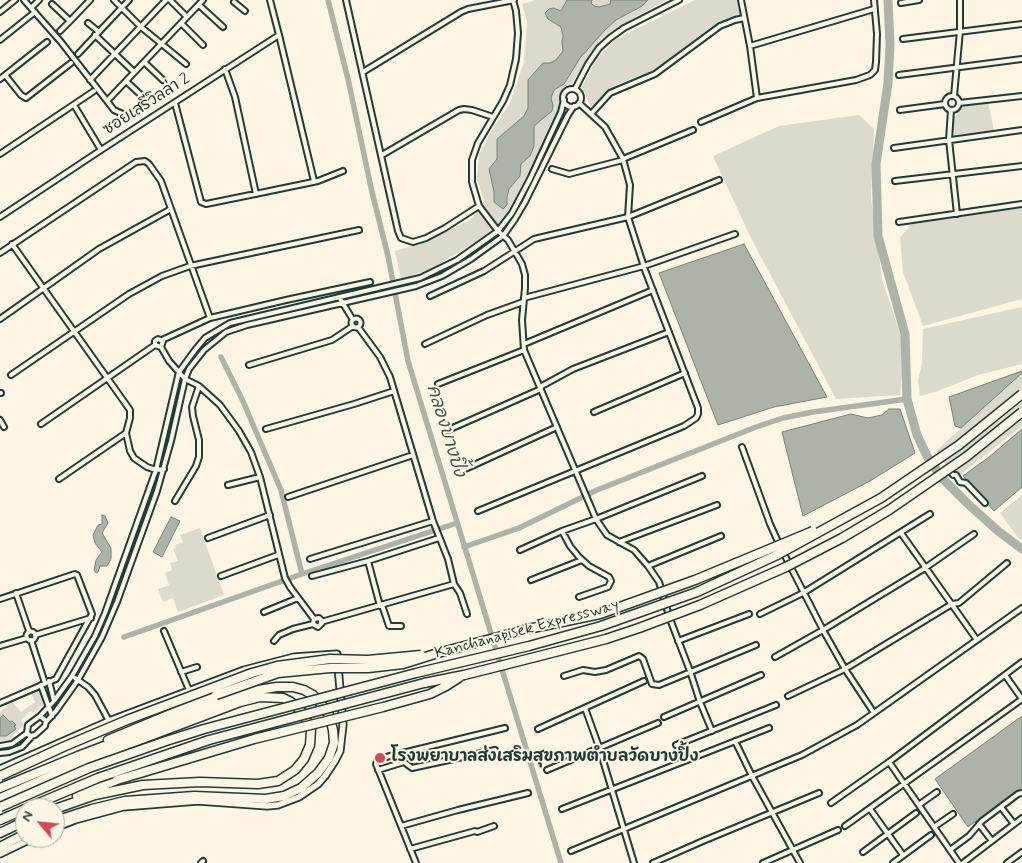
<!DOCTYPE html>
<meta charset="utf-8">
<style>
body{margin:0}
#map{position:relative;width:1022px;height:863px;overflow:hidden;background:#fcf5e5;font-family:Mynerve,sans-serif}
canvas{display:block}
.north{position:absolute;left:15px;top:798px;width:50px;height:50px;box-sizing:border-box;background:#fcf5e5;border:1px solid #a4ab9e;border-radius:50%;rotate:298deg;font-size:14px;font-weight:700;line-height:20px;text-align:center;color:#1f3d34}
.north::after{content:'';display:block;margin:auto;width:18px;height:22px;background:#d1495b;clip-path:polygon(50% 0,100% 100%,50% 72%,0 100%)}
</style>
<div id="map">
<canvas width="1022" height="863"></canvas>
<div class="north">N</div>
</div>
<script>
const ctx = document.querySelector('canvas').getContext('2d');
ctx.lineJoin = 'round';
function fillPath(path, color) { ctx.fillStyle = color; ctx.fill(path, 'evenodd'); }
const poly = rows => new Path2D(rows.map(r => 'M' + r).join(''));
function strokePath(path, color, width, dash) { ctx.strokeStyle = color; ctx.lineWidth = width; ctx.lineCap = dash ? 'butt' : 'round'; ctx.setLineDash(dash || []); ctx.stroke(path); }
function label(font, color, halo, rows, align = 'center') {
  ctx.font = font + ' Mynerve,"Playpen Sans Thai",sans-serif'; ctx.lineWidth = 4; ctx.setLineDash([]); ctx.textBaseline = 'middle'; ctx.strokeStyle = halo; ctx.fillStyle = color; for (const [text, x, y, turn = 0] of rows) {
    ctx.save(); ctx.translate(x, y); ctx.rotate((+turn || 0) * Math.PI / 180); ctx.textAlign = isNaN(turn) ? turn : align; if (halo) ctx.strokeText(text, 0, 0); ctx.fillText(text, 0, 0); ctx.restore();
  }
}
const green = poly([
 [536,0,667,0,637,16,601,39,572,83,560,93,560,108,512,206,499,223,485,236,431,269,401,279,395,251,429,241,471,219,484,201,477,179,479,155,490,133,510,103,524,62,527,22,522,4],
 [695,0,738,0,741,14,711,27,657,69,620,83,591,108,582,87,596,59,616,39],
 [988,102,994,130,954,135,953,119,963,106],
 [859,115,874,129,871,198,882,279,905,348,900,395,836,399,750,236,713,156,779,126],
 [1022,208,1022,299,923,326,903,272,900,238,912,223],
 [1022,307,1022,364,978,375,935,392,920,396,918,381,922,363,923,329],
 [1022,373,1022,426,955,479,936,451],
 [1022,495,1022,538,1020,540,1000,513],
 [200,528,224,595,178,612,173,598,163,602,158,589,169,585,165,573,172,570,170,563,178,561,173,549,176,548,175,545,183,542,180,535],
 [41,689,44,704,34,713,31,711,21,720,24,725,9,740,0,741,0,712,12,701,21,712,35,702,31,693]
]);
const water = poly([
 [567,0,592,0,591,3,594,6,599,7,610,4,611,0,648,0,642,6,616,20,604,31,580,58,564,84,554,90,551,98,553,105,552,111,534,126,534,146,530,156,521,164,520,176,509,189,507,197,507,205,503,209,494,202,494,192,489,169,497,159,497,139,524,116,528,108,528,80,543,63,550,63,556,60,563,51,562,42,563,36,561,27,548,19,545,13,549,9,554,8,561,11,567,0],
 [744,244,827,397,774,407,718,425,659,273,744,244],
 [1022,371,1022,373,961,428,955,426,949,397,1022,371],
 [889,409,900,409,915,453,870,481,803,516,782,432,851,414,868,418,882,415,889,409],
 [1022,429,1022,487,994,511,963,476,989,457,1022,429],
 [102,515,105,516,108,523,102,533,111,548,111,559,107,566,100,566,98,572,96,573,94,570,96,560,102,552,95,543,93,535,98,525,102,524,102,515],
 [171,517,180,521,162,557,153,552,171,517],
 [3,715,10,722,12,721,16,725,14,726,16,729,6,736,0,736,0,718,3,715],
 [1022,716,1022,787,968,827,935,779,1022,716]
]);
const canal = poly([
 [328,0,348,79,372,192,388,256,408,361,561,863],
 [221,357,242,399,281,490,302,574],
 [464,547,519,528,597,490,756,427,783,418,813,412,907,399],
 [124,637,302,574,457,523]
]);
const river = poly([
 [888,0,890,45,888,83,876,164,878,236,905,334,907,399,917,435,927,456,941,477,967,503,998,531,1022,549]
]);
const street = poly([
 [24,0,61,42,114,110,127,116],
 [114,0,141,27,186,64],
 [170,0,187,17],
 [346,0,398,231,401,238,413,242,426,238,445,228,479,206],
 [513,0,516,11,518,33,516,59,510,85,503,101,478,143,472,160,472,182,479,206,498,231,508,240,522,264,525,275,525,288,522,320,524,350,596,519,607,535,634,550,648,566,659,582,670,619,690,671,700,702,712,731],
 [741,0,750,46,757,98],
 [234,2,245,11],
 [901,3,919,0],
 [52,4,70,21,90,0],
 [199,5,223,27],
 [31,8,39,0],
 [0,12,15,0],
 [88,23,99,32],
 [181,23,203,45],
 [60,31,70,21],
 [95,35,134,72],
 [279,35,314,181],
 [903,39,1022,24],
 [0,40,35,12],
 [750,46,874,9],
 [78,54,129,0],
 [144,62,163,80],
 [225,69,235,97,256,194],
 [363,72,461,12,468,9,514,0],
 [5,75,21,95,26,98,71,63],
 [899,75,1022,59],
 [0,79,47,42],
 [90,80,166,0],
 [126,81,143,97],
 [575,89,588,64,599,48,610,38,624,28,679,0],
 '563 98a9 9 0 1 1 18 0a9 9 0 1 1-18 0Z',
 '945 103a7 7 0 1 1 14 0a7 7 0 1 1-14 0Z',
 [954,96,960,31,960,0],
 [107,101,203,0],
 [175,103,201,202,206,204,260,193,318,181,343,171],
 [959,103,1022,96],
 [74,105,101,150],
 [900,110,945,104],
 [951,110,949,140,957,214],
 [591,114,610,93,655,74,720,26,735,20,744,18],
 [701,122,757,98,856,80,870,75,875,70,876,62,877,34,874,0],
 [894,148,1022,130],
 [0,154,94,91],
 [382,155,459,110,464,109,472,110,493,117],
 [623,159,693,130],
 [552,169,569,174,623,160],
 [895,181,1022,166],
 [0,217,101,150,279,35,270,0],
 [899,222,1022,204],
 [12,244,130,410,130,418,126,433,130,451,134,458,147,467,156,470,164,469],
 [0,253,136,162,145,161,149,164,161,181,210,318],
 [430,296,484,271,534,239,628,217,719,180],
 [339,297,353,320],
 [524,298,644,266,735,234],
 '351.5 323a4.5 4.5 0 1 1 9 0a4.5 4.5 0 1 1-9 0Z',
 [0,319,99,249,171,209],
 [358,327,380,357,390,377,433,521,448,559,454,584,460,593,467,614],
 [162,340,210,318,286,300,370,282],
 [425,344,487,315,523,302],
 [524,344,653,290],
 [161,347,163,341,158,339,155,341,155,345,161,347,169,361,185,379,199,386,220,405,239,431,251,452,260,477,285,578,290,587,314,619],
 [249,365,332,340,353,326],
 [11,375,129,294,162,276,190,266,359,230],
 [438,384,524,350],
 [540,387,573,369,669,332],
 [0,393,1,393],
 [594,412,685,373],
 [0,420,4,427],
 [41,424,155,345],
 [266,429,354,404,394,391],
 [448,430,541,389],
 [742,447,770,524,780,546],
 [949,469,953,475,956,475,960,482,966,483,985,503],
 [463,470,557,427],
 [59,479,126,433],
 [228,485,260,477],
 [288,497,413,455],
 [175,501,196,466,199,457,199,440,193,416,192,407,199,386],
 [478,511,684,426,696,418,698,414,698,408,645,270,628,217,630,185,623,159,605,127,579,103],
 [562,531,570,546,579,557,589,566,609,577,611,581,608,587,579,597],
 [901,533,977,640],
 [208,538,270,515],
 [619,542,717,505],
 [520,550,562,531,596,519,702,476],
 [783,552,823,630,845,669,874,713],
 [310,559,433,521],
 [368,561,380,606],
 [648,566,721,536],
 [221,576,278,555],
 [312,576,368,561,439,538],
 [531,580,582,560],
 [16,593,29,631],
 [0,599,75,574,77,575,92,614,56,679,0,703],
 [382,605,389,626,401,626],
 [264,612,298,598],
 [760,614,803,593,930,514],
 [321,622,454,584],
 [164,631,189,690],
 '26.5 636a4.5 4.5 0 1 1 9 0a4.5 4.5 0 1 1-9 0Z',
 [35,635,91,618],
 [31,640,45,683],
 [274,641,279,635,293,629,313,624,318,627,322,623,321,620,319,618,314,619,313,624],
 [678,641,749,614],
 [0,646,27,638],
 [775,657,823,630,925,568,974,534],
 [181,672,197,667],
 [1005,675,1022,699],
 [564,676,583,670,595,672,606,670,639,656,643,659,652,684,659,685,756,645],
 [75,678,88,687,95,695,109,721],
 [49,681,54,701],
 [41,685,52,716],
 [788,696,845,669,952,604,959,603,1007,563],
 [585,708,599,747,634,863],
 [40,716,54,701,72,676,95,636,105,613,156,470,179,372,195,350,205,338,230,323,420,278,457,260,498,231,512,213,530,179,561,112,564,100],
 [40,716,46,721,45,726,35,735,30,736,27,733,28,725,40,716],
 [664,717,761,675],
 [46,722,56,711,78,680,102,637,117,602,157,491,171,441,185,379,189,369,204,350,226,332,247,325,416,286,442,276,471,259,503,236,515,219,525,202,568,115,574,106],
 [538,729,644,681],
 [735,741,752,776,800,863],
 [676,745,776,705],
 [0,746,12,744,27,733],
 [0,753,9,752,22,747,32,736],
 [402,753,404,762,412,768,495,750],
 [889,762,959,863],
 [378,770,404,762],
 [547,770,658,723],
 [831,803,889,762,1022,662],
 [920,804,937,792],
 [1001,807,1014,824],
 [562,809,769,728],
 [870,809,903,855],
 [979,824,992,841],
 [401,826,458,810,528,793],
 [845,826,1022,699],
 [934,827,953,814],
 [410,849,475,831,477,832,494,826],
 [950,850,969,836,982,821,1018,794,1022,793],
 [571,851,802,755,857,725,1022,608],
 [863,852,916,813],
 [201,863,203,861],
 [416,863,376,764,378,759,505,728],
 [653,863,703,841,819,793],
 [763,863,838,830],
 [893,863,931,835],
 [963,863,1022,818],
 [1007,863,1022,852]
]);
const secondary = poly([
 [0,769,109,721,244,670,294,657,337,654,343,725,340,751,335,761,325,776,318,784,299,797,278,805,267,806,198,801,123,807,75,820,55,828],
 [0,854,33,838]
]);
const highway = poly([
 [464,675,500,666],
 [108,740,216,695],
 [0,788,78,756,238,695,258,690,277,687,293,687,304,690,313,695,322,705,329,715,333,730,334,743,329,758,318,773,301,788,284,796,266,799,194,796,125,801,92,809,55,821],
 [77,796,117,780],
 [0,798,92,758,240,702,260,697,283,698,291,702,303,713,311,730,310,745,304,759,295,770,278,781,258,784,200,782,143,785,95,795,55,809],
 [0,820,25,809],
 [0,833,25,821],
 [0,847,25,834]
]);
const highwayBridge = poly([
 [500,666,606,639,639,628,700,605,786,567,842,538,889,510,966,457,1022,412],
 [216,695,278,673,330,668,368,668,403,664,438,653,528,629,600,614,695,580,813,531],
 [0,776,63,747,127,720,252,673,277,666,330,659,368,660,421,655],
 [117,780,254,739,383,707,430,694,446,686,460,677],
 [0,807,89,768,166,741,204,729,416,673,529,646,601,626,697,592,779,554,881,498,959,445,1022,394],
 [27,808,98,778,209,740,424,683,464,675]
]);
const markers = [
 [380,758,6,"#d1495b"]
];
const streetNames = [
 ["ซอยเสรีวิลล่า 2",147,105,-33],
 ["Kanchanapisek Expressway",527,630,-15]
];
const poiNames = [
 ["โรงพยาบาลส่งเสริมสุขภาพตำบลวัดบางปิ้ง",391,758]
];
const waterNames = [
 ["คลองบางปิ้ง",445,431,73]
];
fillPath(green, '#dcdacc');
fillPath(water, '#aeb3a7');
strokePath(water, '#758479', 1);
strokePath(canal, '#aeb3a7', 5.5);
strokePath(river, '#aeb3a7', 9);
strokePath(street, '#1f3d34', 8);
strokePath(secondary, '#1f3d34', 9);
strokePath(highway, '#1f3d34', 11);
strokePath(street, '#fcf5e5', 4);
strokePath(secondary, '#fcf5e5', 5.5);
strokePath(highway, '#fcf5e5', 8);
strokePath(highwayBridge, '#1f3d34', 11, []);
strokePath(highwayBridge, '#fcf5e5', 8);
for (const [x, y, r, color] of markers) { const dot = new Path2D(); dot.arc(x, y, r, 0, 2 * Math.PI); ctx.fillStyle = color; ctx.fill(dot); strokePath(dot, '#fcf5e5', 2); }
label('16px', '#1f3d34', '#fcf5e5', streetNames);
label('bold 16px', '#1f3d34', '#fcf5e5', poiNames, 'left');
label('italic 18px', '#435a51', '#fcf5e5', waterNames);
</script>
